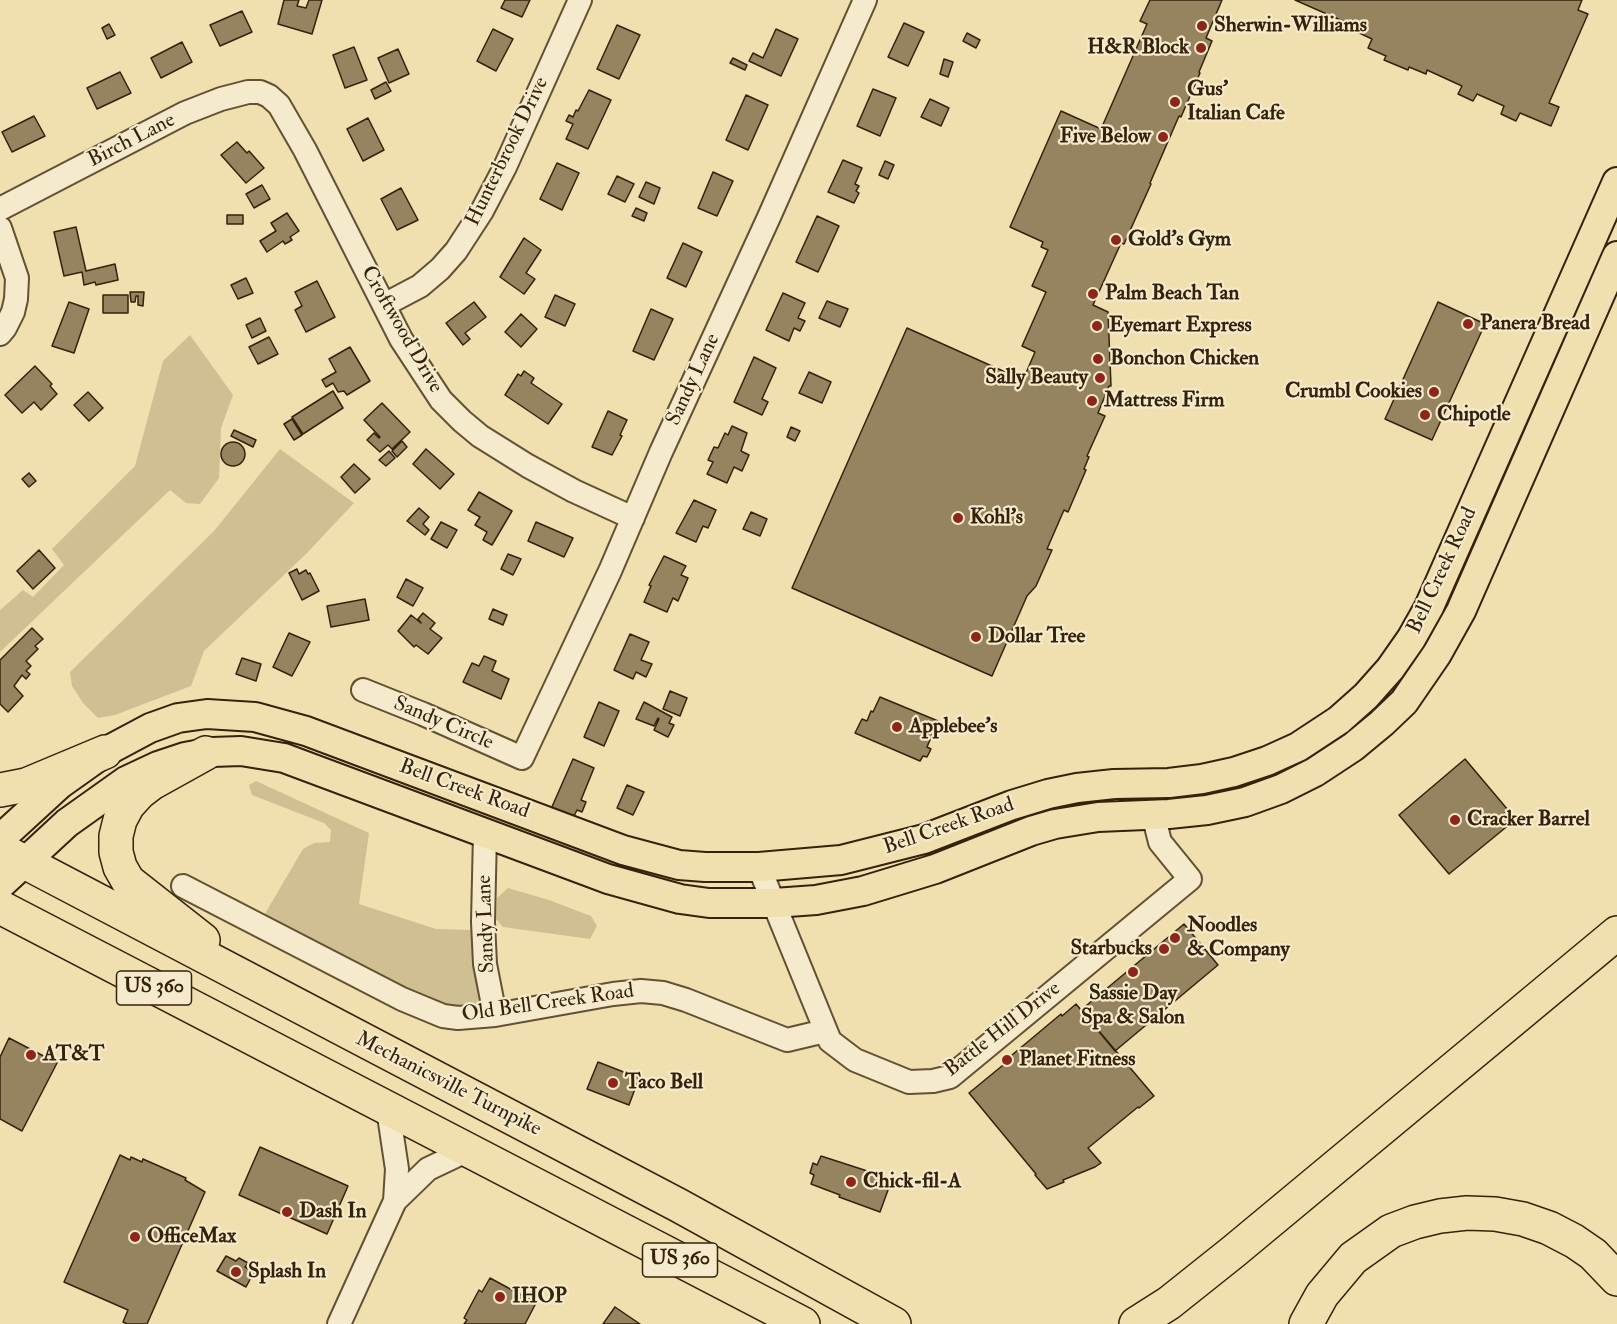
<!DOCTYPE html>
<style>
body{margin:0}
canvas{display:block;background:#f0dfaf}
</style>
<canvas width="1617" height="1324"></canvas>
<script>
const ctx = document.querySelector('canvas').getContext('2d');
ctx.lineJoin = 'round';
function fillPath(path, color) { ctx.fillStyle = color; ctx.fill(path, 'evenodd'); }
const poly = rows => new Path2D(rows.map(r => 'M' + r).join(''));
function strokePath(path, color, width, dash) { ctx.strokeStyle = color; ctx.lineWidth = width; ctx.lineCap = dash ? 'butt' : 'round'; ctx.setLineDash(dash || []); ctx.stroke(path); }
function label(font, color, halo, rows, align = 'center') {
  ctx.font = font + ' "IM FELL Double Pica",serif'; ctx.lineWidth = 4.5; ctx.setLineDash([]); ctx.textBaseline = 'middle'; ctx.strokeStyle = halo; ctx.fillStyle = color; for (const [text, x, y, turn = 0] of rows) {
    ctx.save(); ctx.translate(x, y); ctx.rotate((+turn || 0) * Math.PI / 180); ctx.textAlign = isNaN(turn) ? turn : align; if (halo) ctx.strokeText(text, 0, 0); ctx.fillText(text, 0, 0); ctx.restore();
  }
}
const green = poly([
 [190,335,233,395,221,428,219,478,200,504,186,503,170,490,0,652,0,610,23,590,33,597,64,565,52,549,135,466,163,361],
 [280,449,354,503,307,553,204,651,191,686,115,715,98,718,83,703,72,686,70,672,214,531],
 [256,781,369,833,359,904,436,929,475,930,484,1003,481,1008,446,1009,263,917,303,849,314,843,330,842,331,830,324,823,252,795,249,785],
 [508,888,549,900,591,916,597,926,590,939,503,927,496,919,497,898]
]);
const building = poly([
 [284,0,299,0,297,6,306,8,309,0,322,0,312,34,278,24,284,0],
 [505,0,530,0,522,17,501,8,505,0],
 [1150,0,1222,0,1206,38,1212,41,1199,72,1200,73,1181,117,1179,116,1150,183,1151,184,1124,244,1121,243,1093,305,1108,312,1111,386,1109,386,1098,413,1105,416,1087,456,1089,457,1084,469,1086,470,1068,512,1064,510,1047,549,1052,550,1036,586,1027,596,992,676,792,588,907,328,1023,380,1035,352,1022,346,1046,292,1032,286,1048,250,1041,247,1043,242,1010,227,1061,111,1101,129,1147,24,1140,21,1150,0],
 [1295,0,1582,0,1578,10,1588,14,1549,103,1559,107,1551,126,1520,113,1516,121,1501,114,1504,106,1477,94,1473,101,1458,94,1462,86,1427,70,1426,74,1409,67,1408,70,1384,60,1386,56,1368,48,1372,39,1353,30,1354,26,1295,0],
 [242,11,252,32,220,46,210,25,242,11],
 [904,23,924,32,908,66,888,57,904,23],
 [109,24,115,35,107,39,102,28,109,24],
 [617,25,640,35,619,79,597,69,617,25],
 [493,29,513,39,496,71,477,61,493,29],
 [776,29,798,39,781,76,749,61,753,53,763,58,776,29],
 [967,33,980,40,976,48,963,41,967,33],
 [182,42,192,62,161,78,151,58,182,42],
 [354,47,367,80,345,88,333,55,354,47],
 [398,49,409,74,389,83,378,58,398,49],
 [733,58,747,65,745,70,730,63,733,58],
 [944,59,953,62,948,77,940,74,944,59],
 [120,72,131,93,97,109,87,88,120,72],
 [386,82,391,91,375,99,371,90,386,82],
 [873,89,896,98,880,136,857,126,873,89],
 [589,90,611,100,588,149,566,139,573,124,566,121,569,115,573,117,576,110,578,111,589,90],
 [746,95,768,105,748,150,726,140,746,95],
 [930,99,949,108,941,126,921,117,930,99],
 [34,116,45,136,12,152,2,132,34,116],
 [368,118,384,150,363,161,347,129,368,118],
 [237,142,247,153,249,151,264,168,246,183,221,155,237,142],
 [843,160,862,168,855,184,859,186,856,191,859,193,854,203,828,192,843,160],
 [885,161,894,165,888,179,879,175,885,161],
 [557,163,579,173,562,210,540,199,557,163],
 [713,172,733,181,717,216,698,208,713,172],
 [617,176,634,184,625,202,608,194,617,176],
 [646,182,660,188,654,204,639,197,646,182],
 [262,185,270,199,254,208,246,194,262,185],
 [401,188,418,220,397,230,381,199,401,188],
 [636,208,647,213,644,221,632,216,636,208],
 [287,213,299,231,290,237,292,240,285,244,283,241,267,252,260,241,276,231,271,223,287,213],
 [227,215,243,215,243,224,227,224,227,215],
 [817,216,839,226,818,272,796,262,817,216],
 [76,227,86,271,115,264,118,280,96,285,95,282,84,285,82,272,64,276,54,232,76,227],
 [524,238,541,250,526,273,535,279,524,294,500,277,524,238],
 [683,243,702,252,686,287,667,278,683,243],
 [246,278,253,293,238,299,231,285,246,278],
 [317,281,335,317,306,332,295,310,302,306,295,292,317,281],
 [130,292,144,292,143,306,138,305,138,296,136,296,135,302,131,302,130,292],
 [783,293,805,303,798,318,805,321,800,331,794,328,789,341,766,330,783,293],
 [103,295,128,295,128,313,103,313,103,295],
 [555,295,575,304,565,326,545,317,555,295],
 [827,301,848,309,840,327,819,318,827,301],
 [69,302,89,309,74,353,52,346,69,302],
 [474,302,486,317,465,333,470,339,463,345,446,323,474,302],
 [1438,302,1485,324,1432,440,1385,419,1438,302],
 [651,309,673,319,654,360,633,351,651,309],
 [521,314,537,329,521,347,505,332,521,314],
 [260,318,266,331,252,338,246,325,260,318],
 [269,337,278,354,258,364,249,347,269,337],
 [350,347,370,381,347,395,344,391,338,392,333,383,326,387,322,380,336,372,329,359,350,347],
 [754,357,776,368,762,399,768,402,762,415,734,402,754,357],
 [35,366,52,384,50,386,57,394,41,410,34,402,22,413,5,395,35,366],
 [524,371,534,378,531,383,562,404,548,424,505,395,518,374,521,376,524,371],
 [809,372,831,382,822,403,799,393,809,372],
 [333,391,343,408,303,434,292,417,333,391],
 [88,392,103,408,89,421,74,405,88,392],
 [382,403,410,432,392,449,388,445,380,452,367,440,374,433,379,438,380,437,364,420,382,403],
 [608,411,627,420,620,435,622,436,612,455,592,447,608,411],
 [292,419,302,435,294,440,284,424,292,419],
 [732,426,747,433,741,451,749,455,742,471,734,467,727,483,707,474,713,462,708,460,714,447,718,448,725,433,728,435,732,426],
 [791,427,800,431,795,441,787,437,791,427],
 [234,430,256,440,253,447,231,436,234,430],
 [402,441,407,447,397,457,392,451,402,441],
 '221 454a12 12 0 1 1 24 0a12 12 0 1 1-24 0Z',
 [426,449,454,474,440,489,413,464,426,449],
 [389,451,395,458,386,466,379,460,389,451],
 [354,464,370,479,355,493,341,477,354,464],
 [29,473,36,481,29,487,22,479,29,473],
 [479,492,512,511,492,545,483,540,487,532,475,525,480,517,468,510,479,492],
 [694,500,716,510,708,528,703,526,696,542,676,533,694,500],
 [419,508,429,517,423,524,429,530,425,535,407,521,419,508],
 [751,512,767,519,760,536,743,529,751,512],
 [441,522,457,530,447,548,431,539,441,522],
 [536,522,573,538,564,557,528,541,536,522],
 [39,550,55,568,33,589,17,571,39,550],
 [508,554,521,559,513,575,501,569,508,554],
 [664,556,686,566,681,575,688,578,678,601,673,598,667,612,644,602,651,586,649,585,664,556],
 [297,569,299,574,306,570,308,574,310,573,319,591,302,600,289,573,297,569],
 [406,579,423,588,413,606,397,597,406,579],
 [365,599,369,620,331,627,327,606,365,599],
 [493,609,507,615,503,625,489,619,493,609],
 [423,613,435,623,430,629,442,638,428,654,416,645,414,647,398,631,411,615,421,623,418,619,423,613],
 [32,628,43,639,35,646,38,649,26,661,31,666,26,671,30,674,26,679,22,675,14,686,23,696,8,712,0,704,0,660,32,628],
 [289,633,310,642,292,676,273,667,289,633],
 [630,634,649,642,641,660,652,664,646,677,636,672,633,679,614,670,630,634],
 [484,656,496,661,492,671,509,679,501,699,463,682,472,663,479,666,484,656],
 [242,658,261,664,256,681,236,674,242,658],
 [670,691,687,698,680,716,663,709,670,691],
 [880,697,938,721,927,747,931,749,927,757,923,756,920,761,855,733,862,719,867,721,871,711,873,712,880,697],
 [599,702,619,711,604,746,584,737,599,702],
 [644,702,672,717,669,723,674,725,668,737,654,730,659,719,658,718,654,726,636,719,644,702],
 [573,759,594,768,581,800,586,802,582,812,577,810,573,818,551,809,573,759],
 [1465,759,1508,810,1502,815,1510,824,1449,874,1399,815,1465,759],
 [627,785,644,792,633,815,617,808,627,785],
 [1184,924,1218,965,1115,1051,1081,1010,1184,924],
 [1076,1004,1154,1096,1139,1108,1138,1107,1088,1148,1101,1163,1095,1167,1063,1180,1064,1182,1047,1189,1035,1175,1036,1174,969,1093,1008,1061,1006,1060,1061,1014,1062,1016,1076,1004],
 [9,1038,57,1063,22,1131,0,1119,0,1057,9,1038],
 [598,1062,639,1078,629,1105,587,1089,598,1062],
 [260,1147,348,1186,327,1234,239,1195,260,1147],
 [120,1155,130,1160,131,1157,142,1162,143,1159,186,1178,185,1180,205,1192,147,1324,127,1324,123,1322,128,1310,64,1282,120,1155],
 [821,1156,892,1179,880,1212,839,1197,840,1195,811,1184,814,1175,810,1173,813,1163,817,1165,821,1156],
 [226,1256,236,1261,239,1258,248,1263,245,1267,254,1272,246,1287,217,1271,226,1256],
 [490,1278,536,1303,525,1324,464,1324,467,1320,464,1318,479,1290,482,1292,490,1278],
 [615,1307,640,1324,603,1324,615,1307]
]);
const minor = poly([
 [0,209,185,113,221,99,248,92,260,92,269,96,279,105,305,150,401,339,441,400,462,421,480,436,528,466,574,491,633,518],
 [0,228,17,278,16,299,13,312,5,328,0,334],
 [384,305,420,286,440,269,456,251,482,211,505,167,580,0],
 [363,690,423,714,522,758,610,571,661,452,769,217,865,0],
 [485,833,483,922,485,964,495,1015],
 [759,867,830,1041,855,1060,909,1082,933,1081,950,1077,1190,879,1160,842,1153,814],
 [183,886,402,999,443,1016,458,1018,495,1015,613,994,641,991,663,993,686,1000,787,1040,825,1031],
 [388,1109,397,1169,395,1201],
 [339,1324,395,1201,428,1169,468,1150]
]);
const major = poly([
 [0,839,60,784,105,752,150,728,178,718,207,714,255,717,306,731,623,850,679,865,705,867,759,867,841,860,924,839,1012,805,1048,794,1077,788,1114,784,1169,783,1202,779,1234,772,1267,761,1298,747,1339,720,1366,696,1390,669,1411,639,1429,607,1617,182],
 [0,885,67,823,126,781,158,766,185,757,212,752,241,751,284,758,608,879,680,899,709,903,774,903,816,900,863,891,935,869,1031,831,1055,824,1098,817,1169,814,1207,810,1245,802,1281,789,1315,772,1353,747,1382,723,1404,702,1437,654,1461,611,1617,256]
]);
const highway = poly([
 [0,790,26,785,105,752],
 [0,849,678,1205,894,1324],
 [0,907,803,1324],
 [203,940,128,881,120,867,116,852,116,836,120,820,128,805,139,793,152,783,206,753],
 [1136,1324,1169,1303,1233,1252,1617,933],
 [1306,1324,1322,1295,1353,1258,1391,1231,1415,1222,1440,1216,1467,1213,1495,1214,1523,1219,1549,1228,1574,1241,1593,1254,1617,1279]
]);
const markers = [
 [1202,26,6,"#8f2418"],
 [1201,48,6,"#8f2418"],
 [1175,102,6,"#8f2418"],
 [1163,137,6,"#8f2418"],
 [1116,240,6,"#8f2418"],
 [1093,294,6,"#8f2418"],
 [1468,324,6,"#8f2418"],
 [1097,326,6,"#8f2418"],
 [1098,359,6,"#8f2418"],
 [1100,378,6,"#8f2418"],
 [1434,392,6,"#8f2418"],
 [1092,401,6,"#8f2418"],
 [1425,415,6,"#8f2418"],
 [958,518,6,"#8f2418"],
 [976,637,6,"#8f2418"],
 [897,727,6,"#8f2418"],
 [1455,820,6,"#8f2418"],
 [1175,938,6,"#8f2418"],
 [1164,949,6,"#8f2418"],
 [1133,972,6,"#8f2418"],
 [31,1055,6,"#8f2418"],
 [1007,1060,6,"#8f2418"],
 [613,1083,6,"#8f2418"],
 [851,1182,6,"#8f2418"],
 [287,1212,6,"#8f2418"],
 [135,1237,6,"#8f2418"],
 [236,1272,6,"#8f2418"],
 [500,1297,6,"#8f2418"]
];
const shields = [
 [154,988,75],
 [680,1260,75]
];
const shieldNames = [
 ["US 360",154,988],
 ["US 360",680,1260]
];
const poiNames = [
 ["Sherwin-Williams",1214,26],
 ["H&R Block",1189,48,"right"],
 ["Gus'",1187,90],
 ["Italian Cafe",1187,114],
 ["Five Below",1151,137,"right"],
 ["Gold's Gym",1128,240],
 ["Palm Beach Tan",1105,294],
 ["Panera Bread",1480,324],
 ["Eyemart Express",1109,326],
 ["Bonchon Chicken",1110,359],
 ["Sally Beauty",1088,378,"right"],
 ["Crumbl Cookies",1422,392,"right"],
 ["Mattress Firm",1104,401],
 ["Chipotle",1437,415],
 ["Kohl's",970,518],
 ["Dollar Tree",988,637],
 ["Applebee's",909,727],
 ["Cracker Barrel",1467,820],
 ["Noodles",1187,926],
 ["& Company",1187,950],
 ["Starbucks",1152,949,"right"],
 ["Sassie Day",1133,994,"center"],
 ["Spa & Salon",1133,1018,"center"],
 ["AT&T",43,1055],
 ["Planet Fitness",1019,1060],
 ["Taco Bell",625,1083],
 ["Chick-fil-A",863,1182],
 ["Dash In",299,1212],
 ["OfficeMax",147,1237],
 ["Splash In",248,1272],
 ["IHOP",512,1297]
];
const streetNames = [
 ["Birch Lane",132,141,-27],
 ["Hunterbrook Drive",508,152,-64],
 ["Croftwood Drive",401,330,60],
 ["Sandy Lane",694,380,-65],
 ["Bell Creek Road",1443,571,-65],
 ["Sandy Circle",443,724,23],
 ["Bell Creek Road",464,790,20],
 ["Bell Creek Road",949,827,-19],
 ["Sandy Lane",487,924,-92],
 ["Old Bell Creek Road",548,1004,-8],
 ["Battle Hill Drive",1003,1030,-38],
 ["Mechanicsville Turnpike",448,1085,27]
];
fillPath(green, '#d0bf93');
fillPath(building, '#968460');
strokePath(building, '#35220a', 1.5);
strokePath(minor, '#645133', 26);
strokePath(major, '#35220a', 32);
strokePath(highway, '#35220a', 36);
strokePath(minor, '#f5eacb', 22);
strokePath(major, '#f0dfaf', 28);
strokePath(highway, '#f0dfaf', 33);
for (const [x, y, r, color] of markers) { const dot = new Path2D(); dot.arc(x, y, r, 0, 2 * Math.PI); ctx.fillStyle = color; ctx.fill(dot); strokePath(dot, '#f5eacb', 2); }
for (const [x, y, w] of shields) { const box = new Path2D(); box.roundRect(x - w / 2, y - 17, w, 34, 4.5); ctx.fillStyle = '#f5eacb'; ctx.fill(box); strokePath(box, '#35220a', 1.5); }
label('bold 20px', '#35220a', null, shieldNames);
label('bold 21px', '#35220a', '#f5eacb', poiNames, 'left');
label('21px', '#35220a', '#f5eacb', streetNames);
</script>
